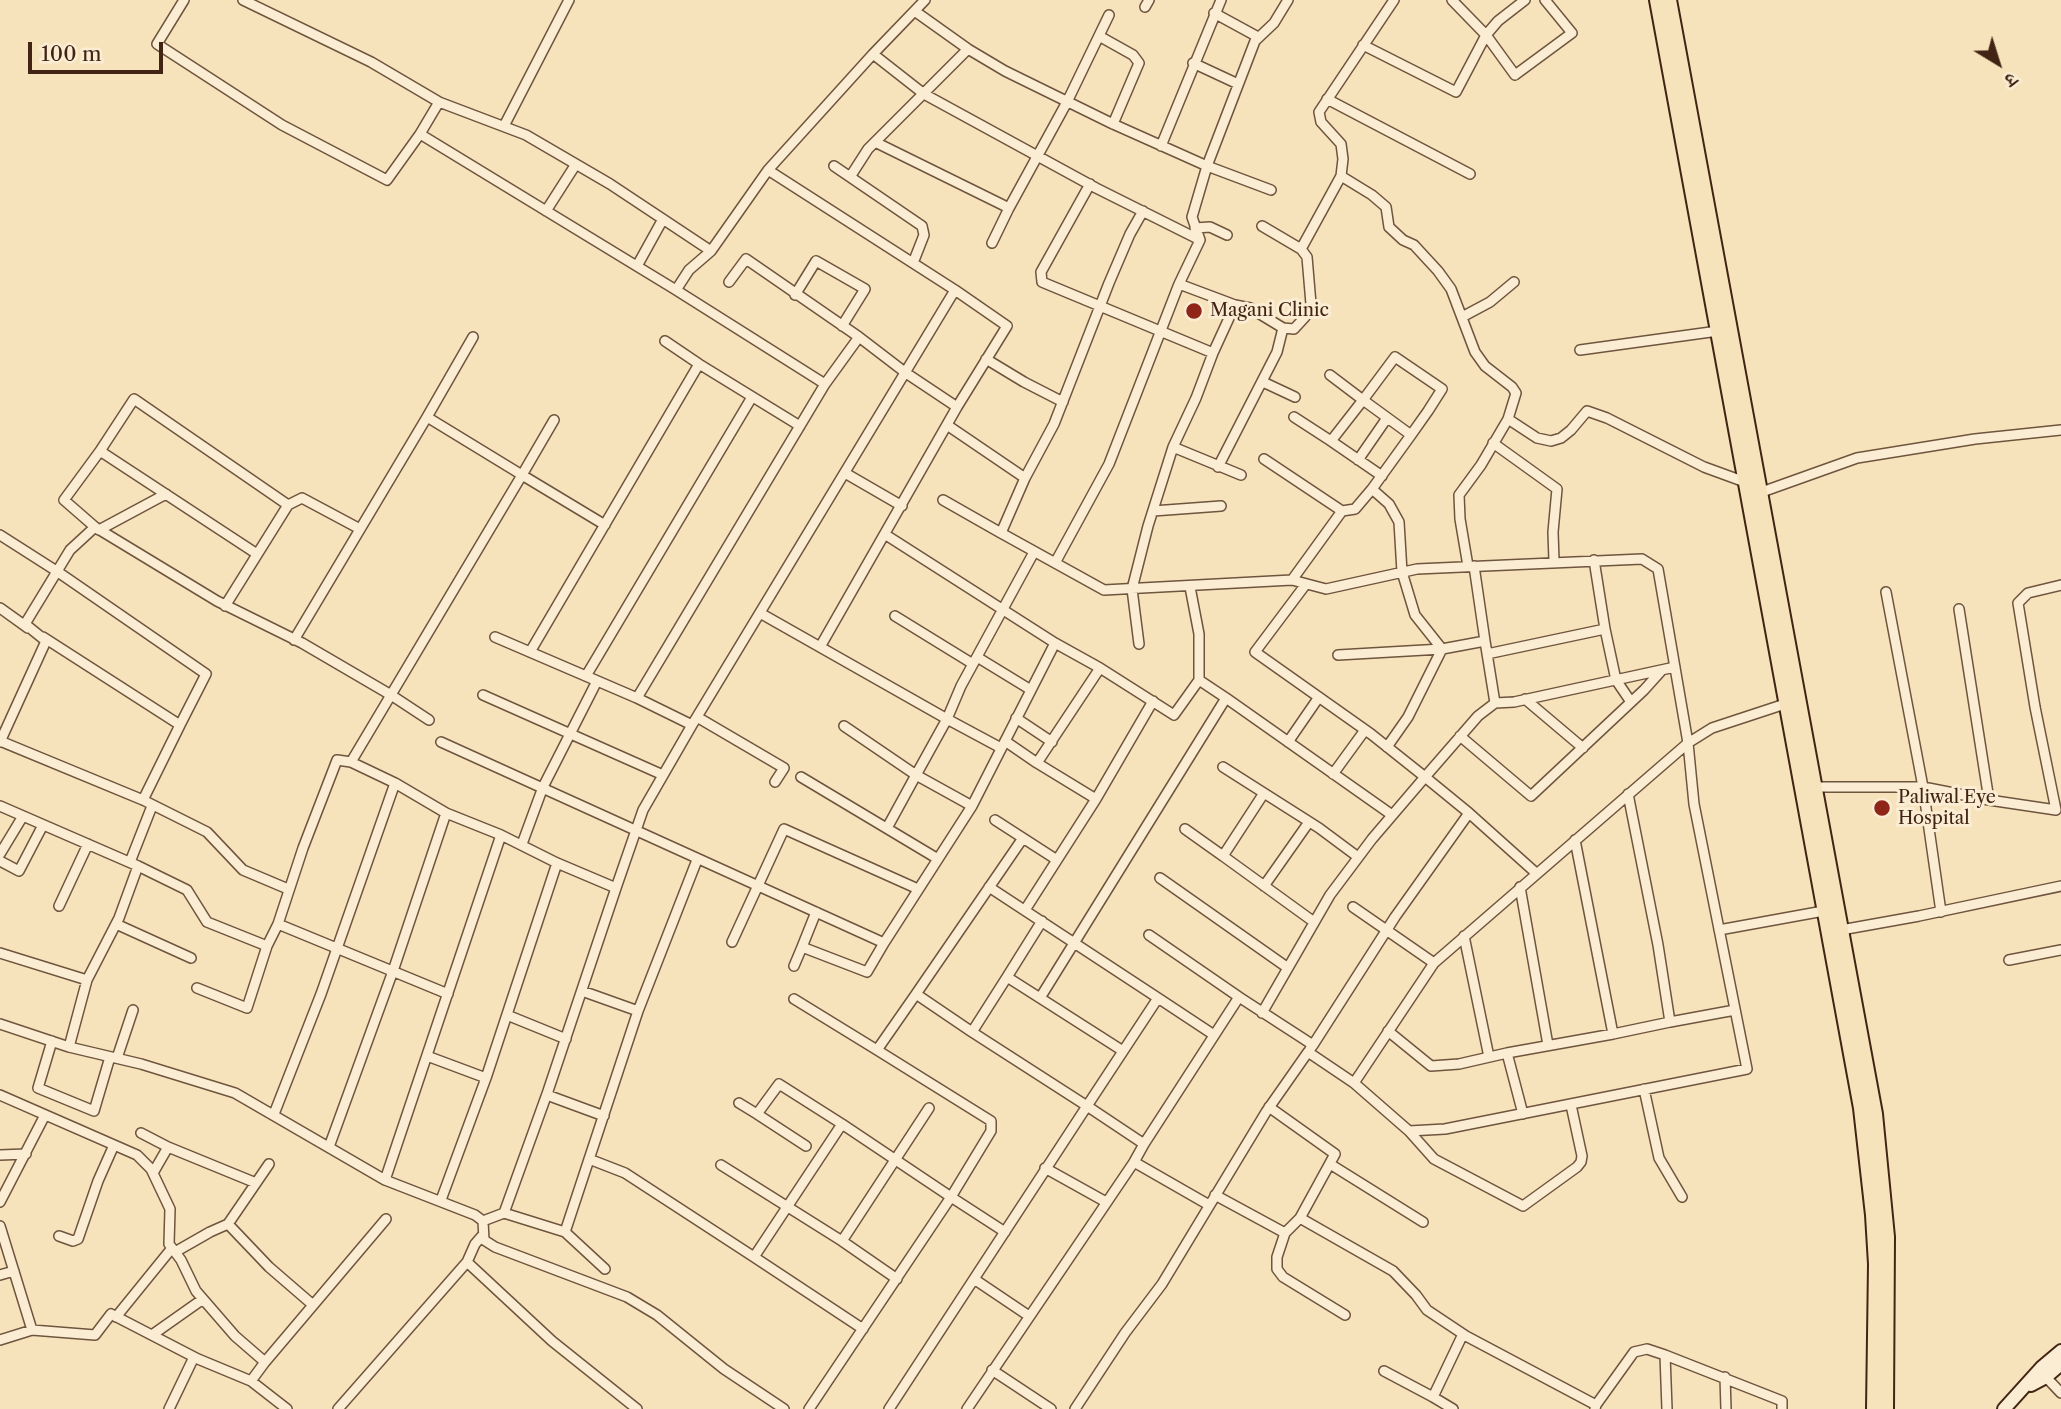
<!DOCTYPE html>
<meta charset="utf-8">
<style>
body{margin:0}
#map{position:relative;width:2061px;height:1409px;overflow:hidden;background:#f7e3bb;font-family:"Libre Caslon Text","Noto Serif Devanagari",serif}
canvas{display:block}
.north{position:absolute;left:1963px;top:28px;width:70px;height:70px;-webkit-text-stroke:5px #faedd3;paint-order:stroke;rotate:142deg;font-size:19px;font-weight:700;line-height:28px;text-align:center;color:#422415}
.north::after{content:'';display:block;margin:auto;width:24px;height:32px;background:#422415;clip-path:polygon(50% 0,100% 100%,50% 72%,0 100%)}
.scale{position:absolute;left:28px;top:42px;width:135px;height:32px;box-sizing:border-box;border:4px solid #422415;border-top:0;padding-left:9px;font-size:21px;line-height:24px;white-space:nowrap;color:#422415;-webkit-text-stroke:5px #faedd3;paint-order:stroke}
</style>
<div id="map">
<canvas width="2061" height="1409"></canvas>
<div class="north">उ</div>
<div class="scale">100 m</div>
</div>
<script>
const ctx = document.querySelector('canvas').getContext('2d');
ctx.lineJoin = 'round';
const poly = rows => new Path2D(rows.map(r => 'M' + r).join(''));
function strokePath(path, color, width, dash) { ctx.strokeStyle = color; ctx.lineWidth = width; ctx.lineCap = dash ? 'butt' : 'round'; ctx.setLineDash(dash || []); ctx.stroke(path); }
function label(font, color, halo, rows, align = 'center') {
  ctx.font = font + ' "Libre Caslon Text",serif'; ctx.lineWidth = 6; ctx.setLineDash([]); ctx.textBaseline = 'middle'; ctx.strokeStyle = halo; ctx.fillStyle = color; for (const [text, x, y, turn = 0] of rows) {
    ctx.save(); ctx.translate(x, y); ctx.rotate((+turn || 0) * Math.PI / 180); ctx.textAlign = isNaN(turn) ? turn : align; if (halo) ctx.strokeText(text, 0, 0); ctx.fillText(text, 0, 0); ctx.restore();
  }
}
const street = poly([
 [184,0,157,44,282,125,387,180,420,134,676,290],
 [243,0,371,62,439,102,526,135,610,184,711,251],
 [1394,0,1319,112,1321,122,1341,144,1343,159,1341,176,1372,195,1386,207,1389,227,1403,240,1414,245,1438,271,1451,289,1475,352,1485,366,1512,387,1516,393,1508,419],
 [1452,0,1486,35,1498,21,1525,0],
 [1145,7,1149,0],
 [916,12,968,49,1005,71,1113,124,1207,166,1192,217,1200,240],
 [1214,13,1258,37],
 [1099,36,1133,55,1139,63,1113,124],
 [1363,45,1456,92,1486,35,1515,75,1572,33,1545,0],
 [968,49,875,142,1009,208,1067,102,1109,15],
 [873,54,924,94,1096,188,1200,240,1179,284,1109,464,1055,563],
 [1193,63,1238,84],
 [1327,99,1470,174],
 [504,126,569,0],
 [420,134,439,102],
 [1161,146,1221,0],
 [834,166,922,226,924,235,913,263],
 [850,177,868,149,875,142],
 [1090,184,1041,272,1042,282,1213,353,1196,398,1173,447],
 [1271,190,1207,166,1255,41,1274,23,1288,0],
 [546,211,576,164],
 [1262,226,1301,249,1341,176],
 [1195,228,1210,227,1227,235],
 [992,243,1009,208],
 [637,266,663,219],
 [729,282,746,259,859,337],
 [1179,284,1235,305,1250,308,1283,328,1294,329,1305,317,1311,304,1307,257,1301,249],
 [955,290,1007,326,957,407],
 [795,295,816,261,865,289,842,326],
 [1462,317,1490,302,1514,282],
 [473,337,427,417,522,475,554,420],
 [665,341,699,364],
 [1580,350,1718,331],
 [1213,353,1235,305],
 [986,359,1024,382,1063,402],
 [1330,375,1363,400,1331,441,1382,476],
 [1263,382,1295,397],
 [1294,417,1331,441],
 [947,425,1025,478,1001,533,1104,590,1292,580,1326,589,1417,569,1642,559,1658,569,1688,743,1712,728,1791,702],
 [1493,443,1557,489,1553,532,1554,561],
 [1264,459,1342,511,1292,580],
 [1358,460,1387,418],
 [1218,467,1277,352,1283,328],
 [845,473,902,506],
 [1025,478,1054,424,1109,283,1130,234,1143,211],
 [1372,489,1411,435,1428,411,1442,389,1395,357,1363,400,1411,435],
 [1759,493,1857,458,1975,439,2061,430],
 [943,500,1001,533],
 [1153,511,1221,506],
 [1342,511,1355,509,1372,489,1389,504,1399,522,1402,572,1415,615,1442,649,1408,717,1387,747],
 [95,527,64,500,100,451],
 [99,530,166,494],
 [0,535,58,572,206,674,180,725],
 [886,535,1055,643,972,806],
 [257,554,100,451,134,399,288,505],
 [1468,566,1460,519,1459,495,1481,465,1508,419,1537,438,1551,441,1561,438,1571,430,1587,411,1607,418,1704,467,1745,482],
 [1306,584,1255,652,1371,734,1425,777,1478,716,1495,703,1485,641],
 [1886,592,1923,787,1989,800,1959,609],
 [225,606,288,505,302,498,360,529],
 [0,608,28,628],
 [760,613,820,647],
 [895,616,973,664],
 [1605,629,1616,680,1631,702],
 [43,637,180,725,143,800],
 [495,637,637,698],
 [294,640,427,417],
 [1139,644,1132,589,1148,526,1173,447,1241,475],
 [530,652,699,364,800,426],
 [1487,654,1605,629,1594,560],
 [1338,655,1442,649,1485,641,1474,566],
 [977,657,1031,690],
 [1100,668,1174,715,1199,680,1199,634,1190,587],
 [586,676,752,397],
 [483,695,663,775],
 [1226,698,1392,815],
 [1525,699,1583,748],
 [1495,703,1514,702,1675,667],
 [697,717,784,768,775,782],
 [1016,718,1052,742],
 [692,725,637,698,825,384],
 [844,726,916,775,887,828],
 [1460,736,1531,796,1644,690,1662,670],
 [0,741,143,800,207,832,243,870,288,889],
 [1005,741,1037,763,1100,668,1055,643],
 [0,742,46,641,25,624,70,550,95,527,217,601,302,643,391,695,429,720],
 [441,742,884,943,972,806,916,775,947,719,820,647,957,407,906,373,859,337,825,384,676,290,689,270,711,251,768,170],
 [1288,742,1319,697],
 [1001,748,947,719,961,686,1034,552],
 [351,762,522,475,605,525],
 [1223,767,1319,828,1358,857],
 [1333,774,1365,730],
 [801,777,938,859],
 [395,783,351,762,337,760,303,848,278,924,448,994],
 [1813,787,1923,787,1941,912],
 [1628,794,1658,945,1670,1022,1735,1010],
 [1096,799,1153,701],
 [1989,800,2056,810,2035,707,2018,603,2028,593,2061,585],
 [0,806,138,866],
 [995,820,1057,860],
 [1185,829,1223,856,1264,793],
 [1575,840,1613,1034,1670,1022],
 [522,844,543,787,597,681],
 [0,854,23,816],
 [1223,856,1314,922],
 [0,861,19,871,43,825],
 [130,862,152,806],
 [1160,878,1288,968],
 [1264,886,1309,822],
 [989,887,1158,998,1087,1106,972,1032,1007,977,1040,998],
 [1520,887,1548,1045],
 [59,906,88,844],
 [1353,907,1434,963],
 [1025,910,1096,799,1037,763],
 [816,912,802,947,867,972,884,943],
 [116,924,191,958],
 [1719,930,1829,910],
 [1841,930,1919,916,2061,886],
 [1149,935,1239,997],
 [1464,936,1489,1057],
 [732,942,784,829,918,889],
 [0,953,87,980],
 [2009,960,2061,950],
 [794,966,802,947],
 [1007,977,1042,921],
 [197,988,247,1008,267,946],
 [916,994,1023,838],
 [1158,998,1214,1035],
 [794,999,877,1050],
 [638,1011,697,860],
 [1262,1013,1330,895,1372,839,1425,777,1469,813],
 [507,1015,566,1039],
 [0,1024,69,1047,141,1064,235,1093,385,1180,475,1215,483,1221,484,1240,495,1247,627,1297,657,1315,724,1369,784,1409],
 [1388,1031,1431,1066,1459,1064,1507,1053],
 [972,1032,916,994,877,1050,991,1121,991,1131,951,1197,1005,1232],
 [52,1041,38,1088,94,1111,110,1057],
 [1313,1045,1395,917,1469,813,1536,873],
 [69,1047,87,980,119,918,138,866,187,890,207,922,267,946,278,924],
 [1123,1051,1040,998,1226,698,1199,680],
 [427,1056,486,1078,441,1200],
 [117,1058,133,1010],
 [486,1078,557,863],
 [1354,1083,1409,1131,1445,1129,1747,1069,1694,804,1688,743],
 [1644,1089,1659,1158,1682,1197],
 [0,1095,137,1155,151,1169,170,1209,169,1244,181,1260,196,1291,235,1336,265,1362,251,1381],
 [547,1095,604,1116],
 [739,1103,757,1114],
 [1269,1107,1335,1154,1300,1218],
 [274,1114,321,994,395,783,446,813,501,835],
 [1523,1114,1507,1053,1613,1034],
 [1409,1131,1434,1159,1523,1206,1577,1167,1581,1162,1582,1156,1571,1105],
 [141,1133,168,1147],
 [1144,1144,1239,997,1313,1045,1310,1049],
 [806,1146,757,1114,779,1084,842,1124],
 [329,1147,393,971,446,813],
 [0,1155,26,1154],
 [589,1159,625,1173,754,1257,842,1124,951,1197,809,1409],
 [269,1164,228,1224,269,1267,313,1305],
 [1330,1164,1423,1222],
 [721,1165,842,1241],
 [1045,1168,1106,1202],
 [153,1173,168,1147,256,1183],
 [385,1180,501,835,557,863,616,888,643,810,692,725,955,290,768,170,873,54,925,0],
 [1215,1195,1285,1233,1300,1218,1393,1271,1416,1295,1427,1310,1466,1336,1596,1405,1595,1409],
 [0,1202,45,1115],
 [483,1221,504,1213],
 [0,1226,32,1330,95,1335,111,1314,198,1359,251,1381,287,1409],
 [565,1232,638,1011,582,991],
 [1285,1233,1277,1257,1277,1269,1283,1277,1345,1315],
 [59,1236,73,1241,78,1239,98,1181,114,1145],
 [175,1252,210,1232,228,1224],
 [754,1257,863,1329],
 [467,1262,552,1341,637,1409],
 [605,1269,565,1232,504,1213,548,1091,616,888],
 [0,1275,14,1271],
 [897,1279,842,1241,929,1108],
 [974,1279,1029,1316],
 [116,1317,172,1248],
 [152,1335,203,1299],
 [0,1340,32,1330],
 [265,1362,386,1219],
 [992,1370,1051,1409],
 [1384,1371,1433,1397],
 [2043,1374,2061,1393],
 [1725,1377,1726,1409],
 [1596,1405,1634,1352,1647,1349,1665,1355],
 [169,1409,194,1357],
 [338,1409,467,1262,475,1244,482,1236],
 [889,1409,1087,1106,1144,1144,1134,1162,1209,1205],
 [967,1409,1134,1162],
 [1075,1409,1125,1333,1162,1284,1266,1112,1308,1052,1354,1083,1434,963,1688,743],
 [1453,1409,1433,1397,1463,1334],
 [1667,1409,1665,1355,1782,1401,1782,1409]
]);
const secondary = poly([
 [2031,1385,2046,1377,2061,1364],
 [2004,1409,2042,1367,2061,1351]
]);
const primary = poly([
 [1657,0,1861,1108,1873,1215,1876,1264,1874,1409],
 [1669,0,1875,1114,1887,1237,1886,1409]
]);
const markers = [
 [1194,311,9,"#8f2418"],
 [1882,808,9,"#8f2418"]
];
const poiNames = [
 ["Magani Clinic",1210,311],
 ["Paliwal Eye",1898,798],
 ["Hospital",1898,819]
];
strokePath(street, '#6f543e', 12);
strokePath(secondary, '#422415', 16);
strokePath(primary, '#422415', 18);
strokePath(street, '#faedd3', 9);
strokePath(secondary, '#faedd3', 12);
strokePath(primary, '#f7e3bb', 14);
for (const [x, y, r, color] of markers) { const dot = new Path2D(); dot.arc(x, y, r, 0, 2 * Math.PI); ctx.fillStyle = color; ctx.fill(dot); strokePath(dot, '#faedd3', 2.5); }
label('18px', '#422415', '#faedd3', poiNames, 'left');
</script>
